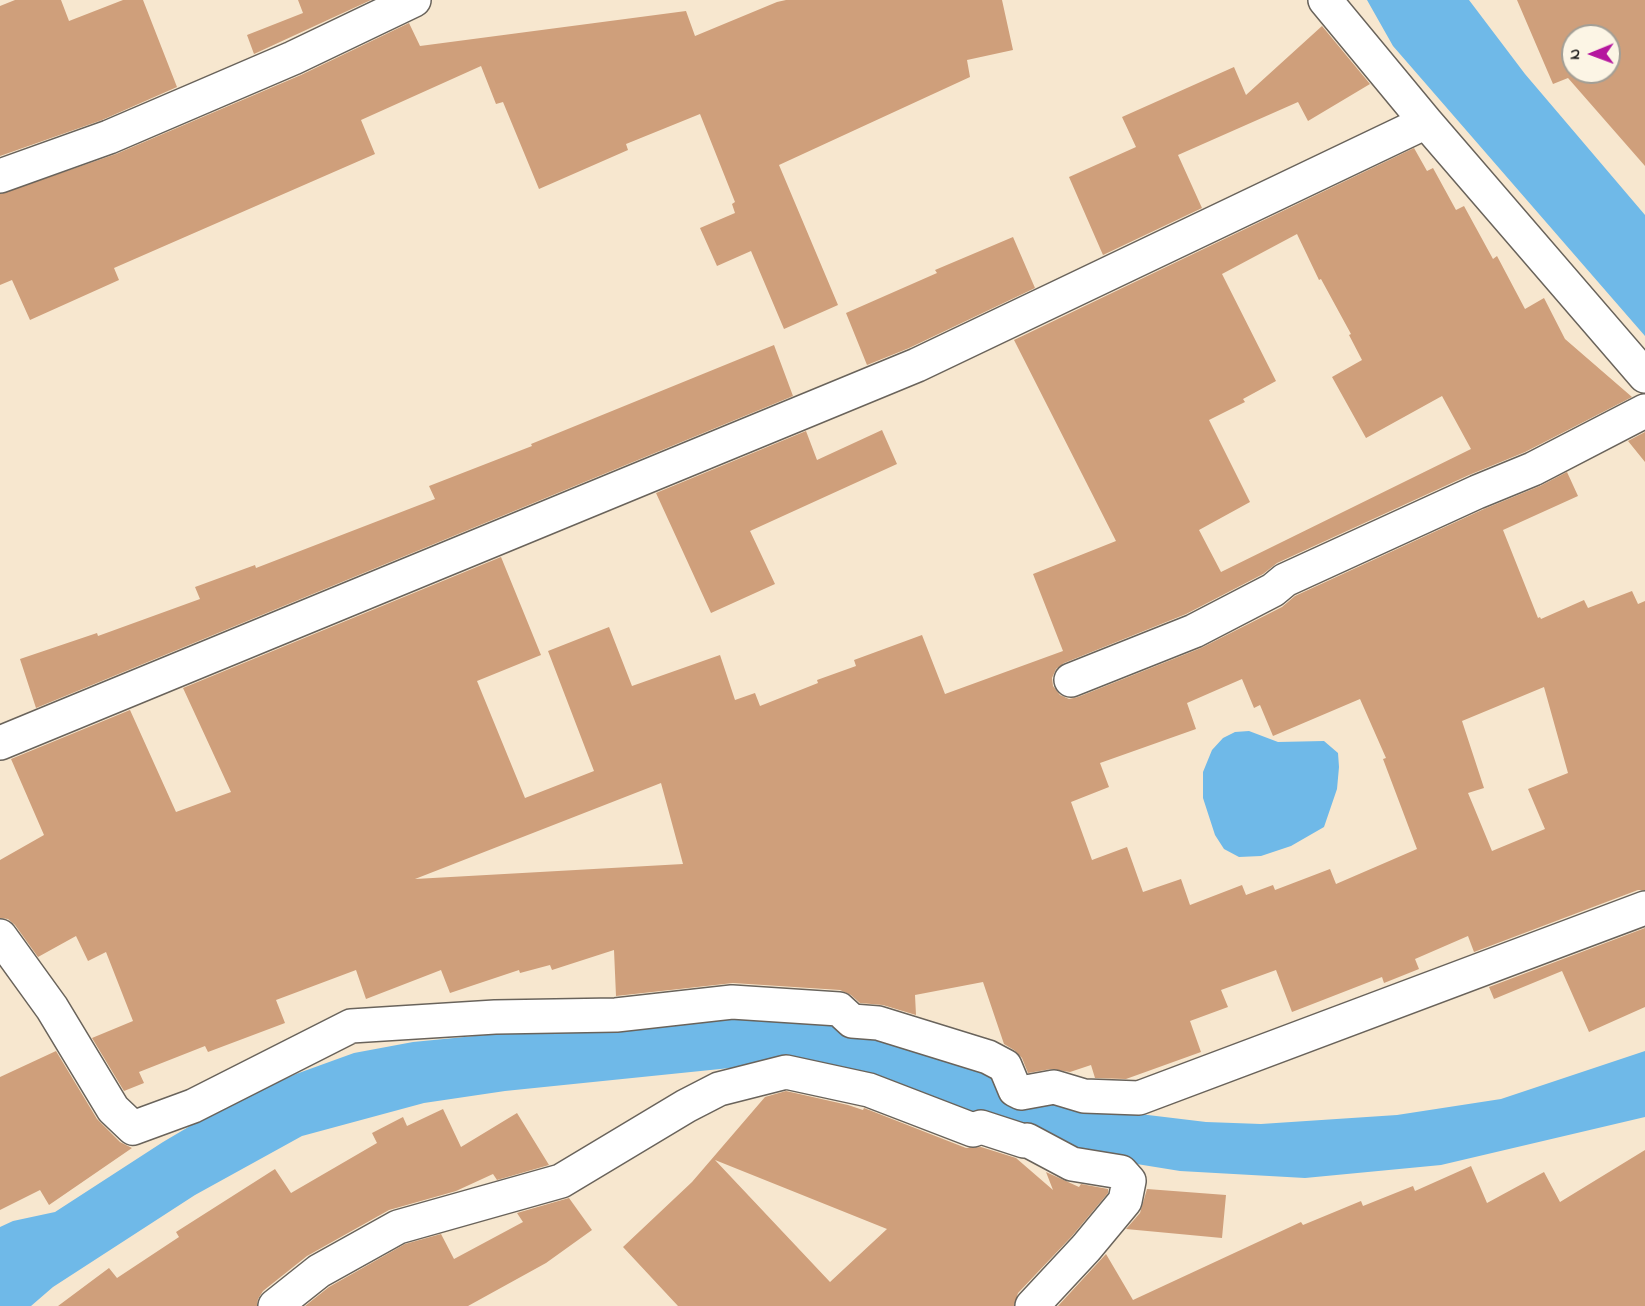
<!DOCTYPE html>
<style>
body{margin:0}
#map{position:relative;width:1645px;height:1306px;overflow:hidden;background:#f7e7cf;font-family:"Indie Flower",sans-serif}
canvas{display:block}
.north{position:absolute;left:1561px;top:24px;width:60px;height:60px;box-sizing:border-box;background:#fcf5e5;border:2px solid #a29e95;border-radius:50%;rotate:269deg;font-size:16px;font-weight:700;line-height:24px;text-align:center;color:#1c1c1c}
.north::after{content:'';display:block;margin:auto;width:21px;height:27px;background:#b5179e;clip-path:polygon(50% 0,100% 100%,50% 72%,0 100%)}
</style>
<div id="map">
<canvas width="1645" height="1306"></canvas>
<div class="north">N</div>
</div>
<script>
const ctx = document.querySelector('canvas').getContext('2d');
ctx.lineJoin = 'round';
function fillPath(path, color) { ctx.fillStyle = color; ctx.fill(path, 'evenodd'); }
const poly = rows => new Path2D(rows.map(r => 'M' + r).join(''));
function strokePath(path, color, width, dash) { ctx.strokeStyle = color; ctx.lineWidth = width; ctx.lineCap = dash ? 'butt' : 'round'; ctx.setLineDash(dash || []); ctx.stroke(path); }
const water = poly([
 [1367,0,1469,0,1525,74,1645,215,1645,336,1393,46],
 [1249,731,1278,742,1324,741,1338,753,1339,767,1337,789,1324,827,1291,846,1261,856,1239,857,1224,849,1215,835,1203,798,1203,772,1212,750,1223,738,1235,732],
 [794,1012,1123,1112,1206,1122,1261,1124,1397,1115,1501,1099,1645,1051,1645,1117,1441,1165,1305,1178,1180,1171,1075,1154,813,1066,730,1068,505,1091,424,1103,302,1136,195,1195,53,1287,31,1306,0,1306,0,1227,13,1221,55,1212,163,1142,224,1106,296,1074,354,1053,413,1042,547,1029]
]);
const building = poly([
 [15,0,61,0,69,21,123,0,143,0,177,87,102,120,0,156,0,6],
 [298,0,371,0,254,54,247,35,303,13],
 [786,0,1002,0,1013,50,967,60,970,77,779,165,838,305,784,329,751,251,717,266,700,228,735,213,732,204,735,202,700,114,626,144,628,150,539,189,503,102,496,104,481,66,361,120,375,154,114,268,119,280,30,320,12,280,0,285,0,194,116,154,301,75,409,23,420,46,686,11,695,36,777,2],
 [1517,0,1645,0,1645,166,1568,78,1553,84],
 [1573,36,1609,36,1609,72,1573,72],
 [1322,26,1370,84,1308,121,1298,102,1178,155,1202,208,1103,255,1069,177,1136,147,1122,117,1234,67,1246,95],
 [1414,148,1427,171,1433,168,1456,210,1464,206,1493,259,1497,256,1525,309,1544,298,1565,339,1632,397,1525,452,1469,475,1277,563,1263,574,1186,614,1064,663,1056,669,1052,678,1053,686,1060,695,1069,699,1078,697,1201,648,1282,607,1295,596,1484,509,1540,486,1567,472,1578,496,1503,530,1538,618,1540,617,1541,619,1584,600,1588,608,1632,591,1638,604,1645,601,1645,890,1638,890,1474,952,1468,936,1415,959,1419,969,1384,983,1382,977,1292,1012,1276,970,1221,990,1228,1007,1190,1021,1201,1052,1126,1079,1095,1078,1091,1065,1070,1072,1051,1069,1028,1073,1022,1058,1014,1050,1004,1044,983,982,915,995,916,1015,883,1005,860,1003,851,995,840,990,733,983,616,996,614,950,552,970,550,965,520,973,519,970,450,993,441,970,366,999,356,970,276,1000,285,1023,208,1052,205,1046,139,1072,144,1083,124,1091,92,1038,133,1021,106,952,88,961,76,936,38,957,15,925,8,919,0,918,0,860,44,835,11,759,130,710,176,812,231,792,183,688,501,557,541,655,477,681,525,798,594,771,548,651,609,627,632,686,720,655,735,700,755,693,760,706,818,683,817,680,856,666,854,660,922,635,945,694,1063,651,1033,574,1116,541,1014,340],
 [1297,234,1319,280,1321,279,1351,334,1349,335,1362,360,1332,377,1366,438,1442,396,1471,449,1221,572,1199,530,1250,502,1209,420,1245,402,1243,399,1276,381,1222,274],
 [1242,679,1254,708,1260,705,1273,736,1360,699,1386,758,1383,759,1417,849,1336,884,1330,869,1275,890,1273,885,1246,895,1242,885,1190,905,1181,879,1143,892,1127,847,1092,860,1071,802,1109,787,1100,763,1196,729,1187,703],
 [1544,687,1568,773,1528,789,1545,829,1492,851,1468,793,1484,788,1462,721],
 [661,783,683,864,415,879],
 [1013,237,1035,288,909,348,867,365,846,313,937,273,935,270],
 [774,345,793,396,36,708,20,659,97,633,98,636,200,599,195,587,255,565,256,568,435,499,429,486,532,446,531,444],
 [882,430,897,464,750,531,775,584,711,613,656,493,806,431,817,460],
 [1645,432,1645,462,1628,441],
 [1645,928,1645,1007,1589,1032,1562,971,1494,999,1489,987],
 [56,1051,97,1119,120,1142,132,1148,49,1205,40,1190,0,1210,0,1077],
 [786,1091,848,1105,863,1110,864,1108,966,1148,981,1147,1016,1158,1053,1190,1046,1172,1079,1187,1081,1184,1108,1189,1108,1193,1072,1236,1018,1293,1014,1306,678,1306,623,1247,692,1182,765,1097],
 [715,1160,887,1229,830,1282],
 [443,1109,461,1147,517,1113,549,1165,497,1180,493,1174,456,1191,389,1210,307,1256,263,1291,258,1299,257,1306,58,1306,109,1268,117,1278,179,1237,176,1232,275,1169,291,1193,377,1143,372,1133,403,1117,407,1126],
 [1645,1150,1645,1306,1058,1306,1106,1254,1133,1300,1301,1222,1303,1225,1361,1201,1363,1206,1413,1186,1415,1191,1471,1166,1487,1203,1544,1172,1560,1202],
 [1147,1189,1226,1195,1222,1238,1126,1229,1140,1213],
 [569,1198,592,1230,546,1263,468,1306,305,1306,329,1287,405,1244,441,1234,454,1259,523,1222,517,1213]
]);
const minor = poly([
 [1325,0,1426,122,1645,376],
 [0,176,109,137,293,58,414,0],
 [1071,680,1194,631,1273,590,1285,580,1477,492,1533,469,1645,411],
 [0,743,917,365,1426,122],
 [0,936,52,1008,113,1109,133,1128,193,1106,351,1026,495,1017,616,1015,732,1002,839,1009,852,1021,878,1023,988,1057,1005,1066,1015,1090,1021,1093,1054,1087,1084,1096,1139,1098,1645,908],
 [275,1306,319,1271,398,1227,561,1181,686,1106,719,1089,786,1072,869,1090,973,1130,981,1127,1024,1141,1027,1140,1072,1164,1121,1172,1129,1181,1125,1201,1086,1248,1032,1306]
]);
fillPath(water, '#6fb9e8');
fillPath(building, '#cf9f7b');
strokePath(minor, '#69635b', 36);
strokePath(minor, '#fff', 33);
</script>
